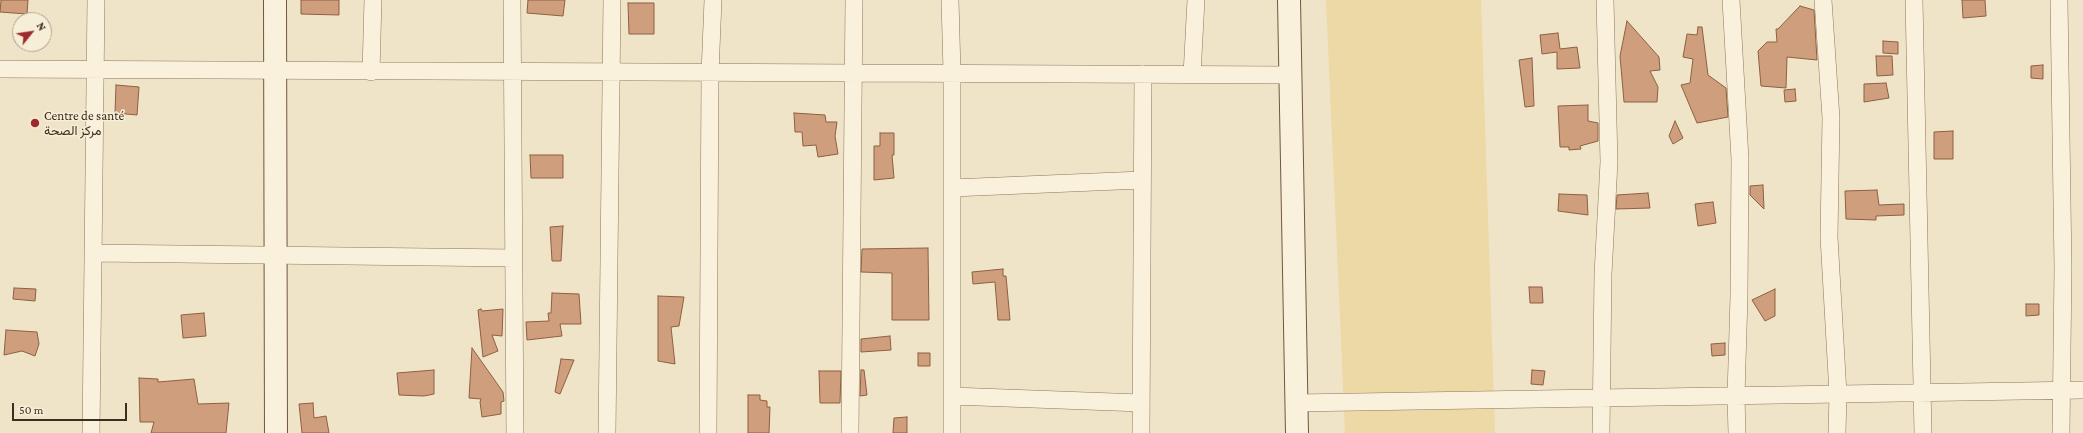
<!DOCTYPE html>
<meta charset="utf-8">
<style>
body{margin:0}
#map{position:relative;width:2083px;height:433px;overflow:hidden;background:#f0e4c8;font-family:"Crimson Pro",serif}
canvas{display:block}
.north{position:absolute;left:12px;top:12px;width:40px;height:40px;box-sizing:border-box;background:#f7eed8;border:1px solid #ada18e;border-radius:50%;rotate:60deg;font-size:11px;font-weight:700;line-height:16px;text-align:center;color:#3d2e20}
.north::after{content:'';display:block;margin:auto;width:14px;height:18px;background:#9e2a2b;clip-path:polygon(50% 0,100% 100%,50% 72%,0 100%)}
.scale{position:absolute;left:12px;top:403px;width:115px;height:18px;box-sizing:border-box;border:2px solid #3d2e20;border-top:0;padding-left:5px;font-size:12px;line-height:14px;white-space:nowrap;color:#3d2e20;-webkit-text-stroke:3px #f7eed8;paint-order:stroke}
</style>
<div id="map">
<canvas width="2083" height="433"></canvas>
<div class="north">N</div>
<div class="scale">50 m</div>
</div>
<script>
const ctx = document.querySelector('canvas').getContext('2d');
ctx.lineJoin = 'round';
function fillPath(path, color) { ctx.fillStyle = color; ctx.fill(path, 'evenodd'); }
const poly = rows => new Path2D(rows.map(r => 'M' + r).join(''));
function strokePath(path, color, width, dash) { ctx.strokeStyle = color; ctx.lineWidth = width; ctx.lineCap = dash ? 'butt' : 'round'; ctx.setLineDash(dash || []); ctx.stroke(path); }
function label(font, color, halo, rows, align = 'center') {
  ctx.font = font + ' "Crimson Pro",Vazirmatn,serif'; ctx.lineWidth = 3; ctx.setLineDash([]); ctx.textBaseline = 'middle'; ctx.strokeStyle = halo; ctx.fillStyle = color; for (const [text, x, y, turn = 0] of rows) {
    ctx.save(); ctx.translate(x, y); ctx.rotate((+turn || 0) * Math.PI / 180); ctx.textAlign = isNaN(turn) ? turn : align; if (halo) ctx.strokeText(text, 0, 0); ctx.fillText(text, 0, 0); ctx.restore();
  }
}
const sand = poly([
 [1326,0,1481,0,1495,433,1345,433]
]);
const building = poly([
 [1,0,28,0,27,14,0,12,1,0],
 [301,0,339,0,339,15,301,14,301,0],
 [528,0,565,0,563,16,527,13,528,0],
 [1962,0,1985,0,1986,16,1963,18,1962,0],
 [628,3,654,3,654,34,629,34,628,3],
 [1800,6,1814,10,1817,60,1787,57,1786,88,1761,86,1758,51,1767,42,1777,42,1776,29,1778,29,1800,6],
 [1627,21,1659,57,1660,70,1650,71,1658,87,1657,102,1624,102,1620,56,1627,21],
 [1698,27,1702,27,1708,75,1726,88,1728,117,1697,123,1681,85,1690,83,1693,59,1683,57,1687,34,1697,35,1698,27],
 [1558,33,1560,49,1577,47,1580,68,1557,69,1557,52,1542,54,1540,35,1558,33],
 [1883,41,1898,42,1898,54,1883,53,1883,41],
 [1876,56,1892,56,1893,75,1877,76,1876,56],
 [1532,58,1534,106,1525,107,1519,60,1532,58],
 [2043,65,2043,79,2031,78,2031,66,2043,65],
 [1886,83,1889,98,1864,102,1864,84,1886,83],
 [116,85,139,87,137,115,115,113,116,85],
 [1795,89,1796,101,1785,102,1784,90,1795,89],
 [1588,105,1588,121,1598,123,1598,141,1580,146,1581,149,1569,150,1569,147,1560,147,1558,106,1588,105],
 [794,113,825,115,826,122,837,122,835,136,838,154,818,157,816,145,803,146,802,132,795,132,794,113],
 [1675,121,1683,138,1673,144,1669,136,1675,121],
 [1953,131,1953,159,1934,159,1934,132,1953,131],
 [880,133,894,133,894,155,892,155,894,178,874,180,874,146,880,146,880,133],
 [530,155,563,155,563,178,531,178,530,155],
 [1763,185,1764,209,1750,195,1750,186,1763,185],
 [1877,190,1879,205,1904,204,1904,215,1876,216,1876,220,1846,219,1845,191,1877,190],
 [1648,193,1650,208,1616,209,1617,195,1648,193],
 [1559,194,1587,195,1588,215,1558,211,1559,194],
 [1713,202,1716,223,1698,226,1695,204,1713,202],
 [563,226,561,261,552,261,550,227,563,226],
 [928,248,929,320,892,320,892,273,861,272,862,249,928,248],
 [1003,269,1003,276,1006,276,1010,320,998,320,995,282,973,284,972,272,1003,269],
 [1529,287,1542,287,1543,303,1530,303,1529,287],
 [14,288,36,289,35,301,13,299,14,288],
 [1775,289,1775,316,1765,321,1752,300,1775,289],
 [552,293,579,294,581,324,560,324,562,336,527,340,526,322,549,321,548,313,551,313,552,293],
 [658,296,684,297,679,326,671,327,675,364,658,361,658,296],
 [2026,304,2039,304,2039,315,2026,316,2026,304],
 [481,309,482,311,503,309,502,336,492,335,498,351,483,357,478,310,481,309],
 [204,313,206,336,183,338,181,315,204,313],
 [6,330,37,332,39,344,35,356,22,351,4,355,6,330],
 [890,336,891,350,861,352,861,339,890,336],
 [1725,343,1725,355,1712,356,1711,344,1725,343],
 [472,348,503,392,504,401,501,402,501,414,482,417,480,402,481,399,469,398,472,348],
 [918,353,930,353,930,366,918,366,918,353],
 [561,359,574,360,560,394,555,392,561,359],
 [434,370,434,394,424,396,399,395,397,373,434,370],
 [861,370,864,370,867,395,860,396,861,370],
 [1532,370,1545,371,1543,385,1531,384,1532,370],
 [819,371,841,371,840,403,820,403,819,371],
 [139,378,158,379,158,382,194,379,198,404,229,403,226,433,151,433,154,422,140,422,139,378],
 [748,395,760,395,760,400,767,401,767,407,770,407,769,433,748,433,748,395],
 [313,403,314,418,326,416,329,433,302,433,299,404,313,403],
 [907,417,907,433,893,433,894,418,907,417]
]);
const street = poly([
 [512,0,515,433],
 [950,0,952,72,952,433],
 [1731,0,1740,159,1739,296,1736,396,1737,433],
 [1823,0,1831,118,1829,237,1838,394,1837,433],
 [1914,0,1923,433],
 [2059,0,2063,268,2061,433],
 [0,69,1290,75],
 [371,72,373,0],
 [1192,75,1196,0],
 [952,188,1142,180],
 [94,253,514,258],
 [952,396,1141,403],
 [1296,403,2083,390],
 [91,433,96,0],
 [607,433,612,0],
 [708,433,710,74,713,0],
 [850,433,854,0],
 [1141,433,1143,74],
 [1601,433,1603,274,1609,162,1605,0]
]);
const secondary = poly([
 [275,0,276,433],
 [1289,0,1297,433]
]);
const markers = [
 [35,123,5,"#9e2a2b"]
];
const poiNames = [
 ["Centre de santé",44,116],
 ["مركز الصحة",44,131]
];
fillPath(sand, '#ecd9a5');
fillPath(building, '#cf9f7d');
strokePath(building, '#8d5f41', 1);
strokePath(street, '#8d765c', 18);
strokePath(secondary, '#6f573f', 24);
strokePath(street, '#faf1dc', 17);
strokePath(secondary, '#faf1dc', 22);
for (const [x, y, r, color] of markers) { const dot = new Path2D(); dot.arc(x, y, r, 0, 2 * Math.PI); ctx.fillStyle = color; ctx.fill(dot); strokePath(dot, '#f7eed8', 1.5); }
label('13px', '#3d2e20', '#f7eed8', poiNames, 'left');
</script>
